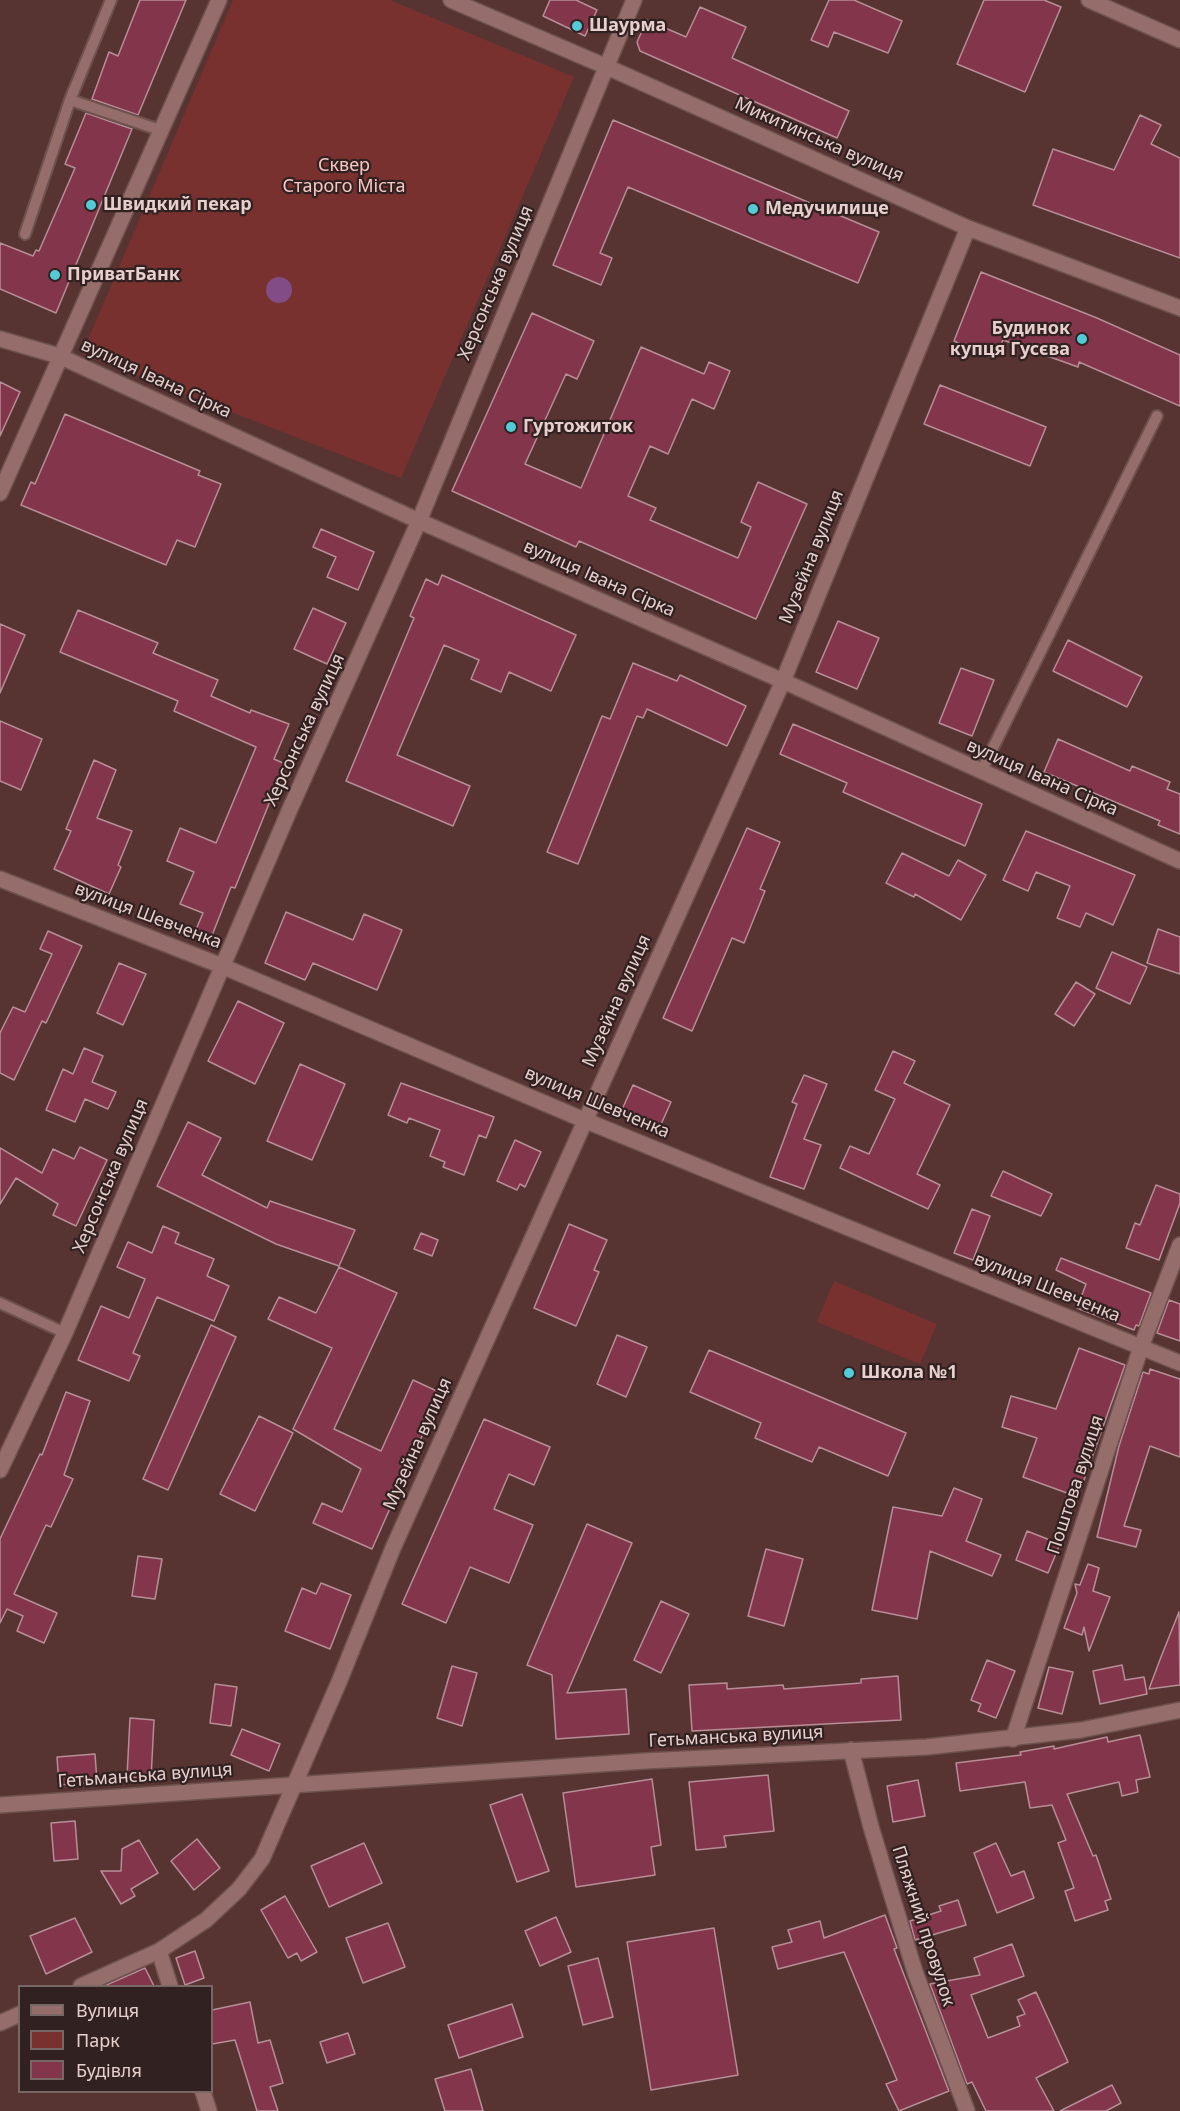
<!DOCTYPE html>
<meta charset="utf-8">
<style>
body{margin:0}
#map{position:relative;width:1180px;height:2111px;overflow:hidden;background:#573432;font-family:"Noto Sans",sans-serif}
canvas{display:block}
.legend{position:absolute;left:18px;top:1985px;width:195px;height:108px;box-sizing:border-box;background:#312120;border:2px solid #796765;margin:0;padding:8px 10px;list-style:none;font-size:18px;color:#e6cfcd}
.legend li{display:flex;align-items:center;gap:12px;height:30px}
.legend b{width:30px;border:2px solid #796765}
</style>
<div id="map">
<canvas width="1180" height="2111"></canvas>
<ul class="legend">
<li><b style="height:8px;background:#956d6a"></b>Вулиця</li>
<li><b style="height:16px;background:#793130"></b>Парк</li>
<li><b style="height:16px;background:#83354c"></b>Будівля</li>
</ul>
</div>
<script>
const ctx = document.querySelector('canvas').getContext('2d');
ctx.lineJoin = 'round';
function fillPath(path, color) { ctx.fillStyle = color; ctx.fill(path, 'evenodd'); }
const poly = rows => new Path2D(rows.map(r => 'M' + r).join(''));
function strokePath(path, color, width, dash) { ctx.strokeStyle = color; ctx.lineWidth = width; ctx.lineCap = dash ? 'butt' : 'round'; ctx.setLineDash(dash || []); ctx.stroke(path); }
function label(font, color, halo, rows, align = 'center') {
  ctx.font = font + ' "Noto Sans",sans-serif'; ctx.lineWidth = 4.5; ctx.setLineDash([]); ctx.textBaseline = 'middle'; ctx.strokeStyle = halo; ctx.fillStyle = color; for (const [text, x, y, turn = 0] of rows) {
    ctx.save(); ctx.translate(x, y); ctx.rotate((+turn || 0) * Math.PI / 180); ctx.textAlign = isNaN(turn) ? turn : align; if (halo) ctx.strokeText(text, 0, 0); ctx.fillText(text, 0, 0); ctx.restore();
  }
}
const green = poly([
 [233,0,390,0,574,77,401,478,82,354],
 [834,1281,937,1324,920,1364,817,1322]
]);
const water = poly([
 '266 290a13 13 0 1 1 26 0a13 13 0 1 1-26 0Z'
]);
const building = poly([
 [140,0,186,0,138,115,92,99,109,52,118,56,140,0],
 [550,0,576,0,597,10,585,36,543,16,550,0],
 [829,0,854,0,902,21,888,53,834,32,828,47,811,40,829,0],
 [984,0,1044,0,1061,7,1025,92,957,64,984,0],
 [700,7,746,27,732,58,849,111,837,138,640,51,637,42,647,20,686,37,700,7],
 [86,113,132,129,56,313,0,289,0,243,33,256,36,250,39,251,75,168,65,164,86,113],
 [1140,115,1161,125,1151,144,1180,158,1180,258,1033,205,1053,149,1114,170,1140,115],
 [613,120,879,232,858,283,628,187,600,253,612,258,601,285,553,265,613,120],
 [981,272,1097,318,1180,355,1180,406,1079,362,1078,367,1003,340,994,359,954,341,981,272],
 [532,313,594,341,577,379,566,374,525,464,581,488,641,347,704,374,709,362,730,371,714,409,692,399,668,454,650,446,628,496,656,508,650,520,738,558,751,527,741,522,758,482,807,504,756,619,579,541,576,547,452,491,532,313],
 [0,382,20,392,0,436,0,382],
 [940,385,1046,427,1030,466,924,424,940,385],
 [65,414,200,471,198,475,221,484,195,547,177,540,166,565,21,505,31,482,35,484,65,414],
 [321,529,374,552,358,590,327,577,336,557,313,547,321,529],
 [442,575,576,635,551,691,509,672,501,692,471,679,479,660,444,645,397,755,470,786,453,826,346,781,414,618,410,616,426,579,438,585,442,575],
 [313,608,346,623,327,664,294,649,313,608],
 [78,610,158,643,153,653,218,680,211,696,250,713,251,710,289,724,274,759,285,764,235,888,231,887,211,938,195,932,203,913,180,904,194,872,167,861,180,828,216,843,256,747,174,711,178,701,60,652,78,610],
 [838,621,879,638,857,689,816,672,838,621],
 [0,624,25,635,0,693,0,624],
 [1068,640,1142,677,1127,707,1053,671,1068,640],
 [633,663,677,681,680,675,746,706,727,746,647,709,643,718,637,716,578,864,547,852,602,716,610,719,633,663],
 [961,668,994,680,972,736,939,723,961,668],
 [0,721,42,739,21,790,0,781,0,721],
 [793,724,982,804,965,846,843,792,847,783,780,754,793,724],
 [1058,739,1130,771,1132,766,1170,782,1167,789,1180,794,1180,834,1158,825,1160,821,1044,772,1058,739],
 [94,760,116,770,97,818,132,831,118,865,121,867,109,894,54,869,71,831,66,829,94,760],
 [747,828,780,842,760,889,765,891,744,943,732,938,692,1031,663,1018,747,828],
 [1026,831,1135,875,1113,925,1086,913,1080,927,1057,918,1070,886,1036,872,1028,891,1003,880,1026,831],
 [902,853,949,876,958,860,986,875,961,920,915,894,914,897,886,883,902,853],
 [286,912,353,940,364,914,402,930,377,990,313,963,305,980,265,963,286,912],
 [1158,929,1180,937,1180,974,1147,963,1158,929],
 [48,931,82,946,46,1023,42,1021,14,1080,0,1073,0,1033,13,1007,25,1012,52,954,40,949,48,931],
 [1112,952,1147,967,1130,1004,1096,988,1112,952],
 [119,963,146,974,123,1025,97,1013,119,963],
 [1076,982,1095,994,1074,1026,1055,1014,1076,982],
 [238,1001,284,1023,255,1084,208,1061,238,1001],
 [84,1048,103,1056,92,1082,116,1092,108,1109,85,1099,75,1122,46,1110,63,1069,73,1074,84,1048],
 [893,1051,915,1061,904,1083,950,1105,917,1174,940,1185,928,1209,840,1168,850,1146,869,1154,895,1099,875,1090,893,1051],
 [300,1064,345,1084,312,1160,267,1141,300,1064],
 [804,1075,827,1084,804,1139,821,1145,804,1189,770,1177,797,1104,792,1102,804,1075],
 [401,1083,494,1117,486,1138,479,1135,464,1175,443,1167,445,1162,430,1156,440,1130,409,1118,407,1123,388,1115,401,1083],
 [633,1085,671,1102,658,1131,620,1114,633,1085],
 [188,1122,221,1138,202,1175,267,1208,270,1201,355,1230,339,1266,276,1244,157,1186,188,1122],
 [515,1140,541,1152,525,1187,520,1184,517,1190,497,1181,515,1140],
 [80,1147,107,1160,76,1226,53,1215,58,1204,16,1178,0,1204,0,1148,42,1173,53,1149,74,1159,80,1147],
 [1003,1171,1052,1194,1041,1216,991,1196,1003,1171],
 [1156,1185,1180,1194,1180,1203,1159,1260,1126,1248,1135,1223,1140,1225,1156,1185],
 [972,1209,990,1216,973,1260,954,1253,972,1209],
 [569,1224,607,1240,594,1270,599,1272,576,1326,534,1308,569,1224],
 [163,1226,179,1233,175,1243,214,1259,207,1276,229,1286,214,1321,157,1297,133,1353,140,1356,129,1381,78,1360,101,1306,129,1318,145,1279,117,1267,128,1242,152,1253,163,1226],
 [421,1233,438,1240,432,1256,414,1249,421,1233],
 [1061,1258,1151,1293,1139,1326,1136,1325,1134,1330,1077,1308,1086,1284,1056,1270,1061,1258],
 [339,1267,397,1293,334,1429,381,1451,413,1380,441,1393,372,1549,313,1523,322,1503,342,1512,361,1469,293,1429,332,1348,268,1319,279,1297,316,1313,339,1267],
 [1169,1300,1180,1304,1180,1341,1157,1333,1169,1300],
 [211,1325,236,1337,168,1490,143,1479,211,1325],
 [617,1335,647,1347,626,1397,597,1384,617,1335],
 [1079,1348,1125,1365,1078,1497,1023,1477,1037,1438,1002,1427,1011,1396,1056,1409,1079,1348],
 [709,1350,906,1433,888,1476,819,1447,812,1462,755,1438,761,1423,690,1392,709,1350],
 [1150,1369,1180,1379,1180,1457,1150,1446,1124,1526,1141,1530,1136,1547,1097,1537,1119,1446,1143,1372,1149,1374,1150,1369],
 [66,1392,90,1401,64,1475,73,1479,51,1527,46,1525,14,1594,57,1613,44,1643,17,1631,23,1616,7,1609,0,1623,0,1539,40,1454,42,1455,66,1392],
 [259,1416,293,1433,255,1511,220,1494,259,1416],
 [484,1419,550,1447,534,1485,509,1474,494,1509,533,1525,509,1583,470,1567,446,1623,402,1604,484,1419],
 [954,1488,982,1499,966,1541,1001,1555,992,1576,930,1551,917,1619,872,1610,893,1507,942,1516,954,1488],
 [587,1524,632,1543,567,1693,626,1689,629,1734,556,1739,552,1675,527,1665,587,1524],
 [1027,1531,1060,1544,1048,1573,1016,1560,1027,1531],
 [766,1549,803,1559,784,1626,748,1616,766,1549],
 [138,1556,162,1559,155,1599,132,1596,138,1556],
 [1088,1564,1099,1568,1093,1591,1110,1597,1089,1651,1084,1627,1082,1635,1064,1628,1077,1593,1075,1584,1080,1585,1088,1564],
 [321,1583,351,1595,330,1649,285,1631,302,1588,316,1594,321,1583],
 [661,1601,689,1614,661,1673,634,1660,661,1601],
 [1179,1612,1180,1685,1149,1689,1161,1657,1179,1612],
 [987,1660,1015,1671,996,1718,978,1711,981,1704,971,1700,987,1660],
 [1122,1665,1125,1680,1144,1677,1147,1694,1100,1704,1093,1671,1122,1665],
 [452,1666,477,1673,462,1726,437,1718,452,1666],
 [1049,1667,1073,1672,1062,1714,1038,1708,1049,1667],
 [898,1676,901,1720,692,1731,689,1685,727,1683,727,1689,783,1685,784,1689,861,1683,861,1679,898,1676],
 [215,1684,237,1687,231,1726,210,1723,215,1684],
 [130,1718,154,1720,151,1779,127,1777,130,1718],
 [242,1729,280,1744,269,1771,231,1755,242,1729],
 [1140,1735,1150,1777,1136,1780,1138,1792,1122,1796,1119,1782,1067,1794,1093,1856,1096,1855,1111,1899,1105,1901,1108,1910,1075,1921,1065,1891,1074,1888,1058,1843,1066,1840,1052,1805,1030,1808,1025,1782,960,1791,956,1763,1021,1755,1020,1752,1054,1746,1054,1749,1107,1737,1108,1742,1140,1735],
 [95,1754,97,1782,59,1785,57,1757,95,1754],
 [768,1775,774,1831,724,1836,726,1847,696,1850,689,1782,768,1775],
 [652,1779,661,1845,651,1847,655,1875,576,1887,563,1793,652,1779],
 [918,1780,925,1816,893,1822,887,1786,918,1780],
 [522,1794,549,1871,517,1882,490,1805,522,1794],
 [75,1821,78,1859,54,1861,51,1823,75,1821],
 [197,1839,220,1868,194,1890,171,1861,197,1839],
 [139,1840,158,1873,131,1889,135,1896,121,1904,101,1871,121,1871,122,1849,139,1840],
 [364,1843,382,1883,329,1907,311,1866,364,1843],
 [996,1843,1011,1876,1024,1871,1034,1898,997,1913,974,1853,996,1843],
 [285,1896,317,1952,301,1961,297,1953,288,1958,261,1910,285,1896],
 [958,1900,966,1925,915,1940,910,1921,941,1911,939,1906,958,1900],
 [885,1915,897,1948,894,1949,949,2091,899,2111,886,2084,897,2080,844,1952,778,1969,772,1947,792,1942,788,1930,820,1921,824,1938,885,1915],
 [556,1917,571,1952,540,1966,525,1931,556,1917],
 [75,1918,92,1952,46,1974,30,1936,75,1918],
 [388,1923,405,1967,363,1983,346,1938,388,1923],
 [714,1928,738,2075,651,2090,627,1942,714,1928],
 [1012,1944,1024,1976,971,1995,988,2038,1020,2026,1017,2017,1025,2014,1018,2000,1036,1992,1068,2062,1036,2078,1054,2111,986,2111,972,2082,967,2084,930,1984,980,1975,974,1958,1012,1944],
 [195,1951,204,1978,185,1985,176,1958,195,1951],
 [598,1958,613,2017,583,2025,568,1966,598,1958],
 [145,1968,154,1986,104,1986,145,1968],
 [250,2002,258,2043,270,2040,283,2083,270,2087,278,2111,257,2111,235,2040,212,2044,212,2010,250,2002],
 [512,2004,523,2037,459,2058,448,2025,512,2004],
 [348,2033,355,2054,327,2063,320,2042,348,2033],
 [471,2069,483,2111,445,2111,435,2079,471,2069],
 [1112,2085,1121,2103,1106,2111,1060,2111,1112,2085]
]);
const lane = poly([
 [70,100,160,130],
 [25,234,70,100,111,0],
 [981,772,1157,416],
 [0,1303,65,1333]
]);
const street = poly([
 [1089,0,1180,40],
 [0,339,59,356,419,521,783,681,1180,861],
 [0,493,219,0],
 [1013,1739,1141,1347,1180,1245],
 [851,1750,871,1827,915,1972,967,2111],
 [159,1951,170,1986],
 [81,1986,159,1951,206,1920,239,1889,262,1859,339,1682,393,1548,783,681,968,228],
 [0,2023,20,2014],
 [203,2092,209,2111]
]);
const secondary = poly([
 [451,0,607,67,968,228,1180,308],
 [0,879,222,966,584,1120,1180,1363],
 [0,1470,65,1333,290,809,419,521,634,0],
 [0,1805,645,1761,927,1747,1081,1730,1180,1710]
]);
const markers = [
 [577,26,6,"#52cbd7"],
 [91,205,6,"#52cbd7"],
 [753,209,6,"#52cbd7"],
 [55,275,6,"#52cbd7"],
 [1082,339,6,"#52cbd7"],
 [511,427,6,"#52cbd7"],
 [849,1373,6,"#52cbd7"]
];
const poiNames = [
 ["Шаурма",589,26],
 ["Швидкий пекар",103,205],
 ["Медучилище",765,209],
 ["ПриватБанк",67,275],
 ["Будинок",1070,329,"right"],
 ["купця Гусєва",1070,350,"right"],
 ["Гуртожиток",523,427],
 ["Школа №1",861,1373]
];
const streetNames = [
 ["Микитинська вулиця",819,140,24],
 ["Херсонська вулиця",496,283,-67],
 ["вулиця Івана Сірка",156,379,25],
 ["Музейна вулиця",812,557,-68],
 ["вулиця Івана Сірка",599,579,24],
 ["Херсонська вулиця",305,730,-65],
 ["вулиця Івана Сірка",1042,778,24],
 ["вулиця Шевченка",148,916,21],
 ["Музейна вулиця",617,1001,-66],
 ["вулиця Шевченка",597,1103,23],
 ["Херсонська вулиця",111,1176,-67],
 ["вулиця Шевченка",1047,1288,22],
 ["Музейна вулиця",418,1444,-66],
 ["Поштова вулиця",1076,1485,-72],
 ["Гетьманська вулиця",736,1737,-3],
 ["Гетьманська вулиця",145,1776,-4],
 ["Пляжний провулок",923,1926,72]
];
const parkNames = [
 ["Сквер",344,166],
 ["Старого Міста",344,187]
];
fillPath(green, '#793130');
fillPath(water, '#824c87');
fillPath(building, '#83354c');
strokePath(building, '#b78e97', 1.5);
strokePath(lane, '#6e514f', 14);
strokePath(street, '#6e514f', 18);
strokePath(secondary, '#6e514f', 18);
strokePath(lane, '#956d6a', 10);
strokePath(street, '#956d6a', 15);
strokePath(secondary, '#956d6a', 15);
for (const [x, y, r, color] of markers) { const dot = new Path2D(); dot.arc(x, y, r, 0, 2 * Math.PI); ctx.fillStyle = color; ctx.fill(dot); strokePath(dot, '#312120', 2); }
label('bold 18px', '#e6cfcd', '#312120', poiNames, 'left');
label('18px', '#e6cfcd', '#312120', streetNames);
label('18px', '#f7c7c3', '#312120', parkNames);
</script>
